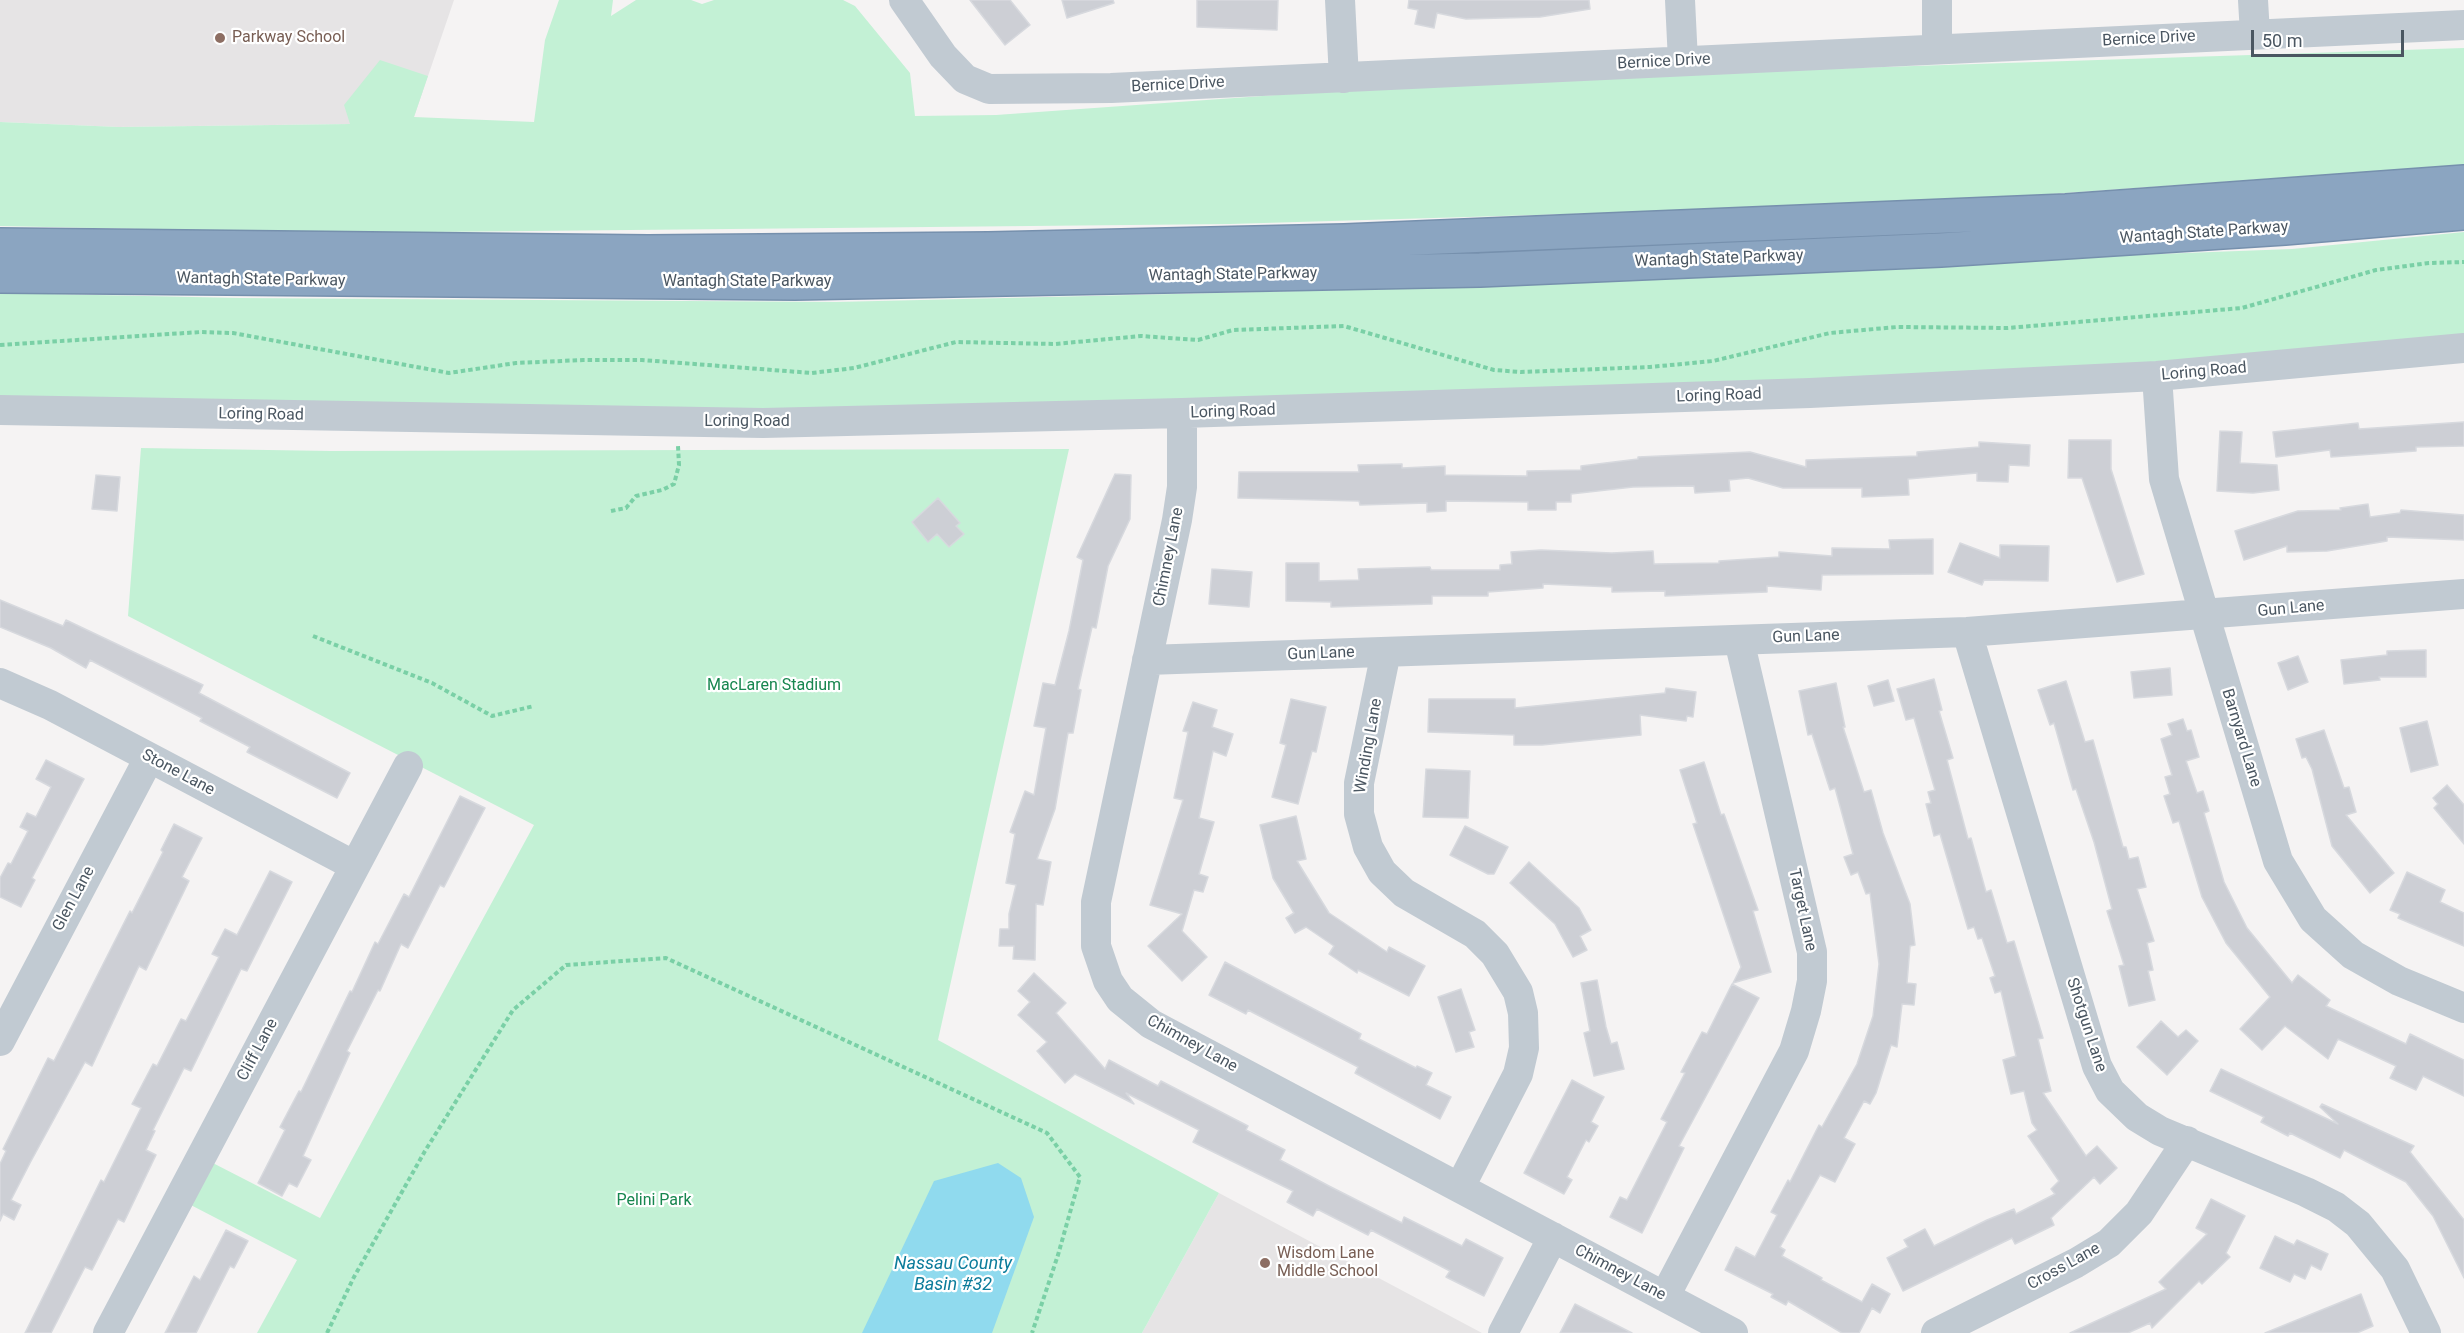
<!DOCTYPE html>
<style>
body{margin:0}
#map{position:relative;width:2464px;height:1333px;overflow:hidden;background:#f5f3f3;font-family:Roboto,sans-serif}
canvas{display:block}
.scale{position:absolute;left:2251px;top:30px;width:153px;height:27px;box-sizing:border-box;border:3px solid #4a5661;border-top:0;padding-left:8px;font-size:18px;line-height:21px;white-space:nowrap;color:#4a5661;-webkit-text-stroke:4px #fff;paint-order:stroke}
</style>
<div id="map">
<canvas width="2464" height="1333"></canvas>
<div class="scale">50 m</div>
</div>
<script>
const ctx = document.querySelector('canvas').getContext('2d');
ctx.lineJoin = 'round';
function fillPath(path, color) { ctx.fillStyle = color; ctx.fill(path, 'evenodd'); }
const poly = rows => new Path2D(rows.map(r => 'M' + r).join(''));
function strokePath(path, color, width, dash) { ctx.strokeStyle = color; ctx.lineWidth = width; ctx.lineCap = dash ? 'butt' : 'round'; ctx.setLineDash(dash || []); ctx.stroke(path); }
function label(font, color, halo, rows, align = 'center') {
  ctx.font = font + ' Roboto,sans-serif'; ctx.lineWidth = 4.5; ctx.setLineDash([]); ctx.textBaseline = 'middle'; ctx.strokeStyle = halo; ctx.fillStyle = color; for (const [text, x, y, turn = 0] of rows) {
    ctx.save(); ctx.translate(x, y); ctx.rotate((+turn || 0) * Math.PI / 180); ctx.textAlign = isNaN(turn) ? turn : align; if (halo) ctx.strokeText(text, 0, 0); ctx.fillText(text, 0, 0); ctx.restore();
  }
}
const education = poly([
 [0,0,454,0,414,117,350,124,119,127,0,122],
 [1219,1193,1482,1333,1142,1333]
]);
const green = poly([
 [559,0,613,0,611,16,636,0,691,0,702,4,714,0,843,0,855,6,910,73,915,116,996,115,1487,80,2464,48,2464,165,1908,204,1230,224,330,233,0,226,0,122,119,127,350,124,344,105,380,60,428,76,414,117,534,122,545,40],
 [2464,232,2464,334,2152,369,767,414,0,405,0,293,240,298,836,302,1428,288,1800,273,1946,262,2292,249],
 [141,448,331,451,1069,449,938,1040,1219,1193,1142,1333,257,1333,297,1260,185,1202,207,1160,320,1218,534,825,128,616]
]);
const water = poly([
 [998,1163,1021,1178,1034,1217,992,1333,862,1333,934,1181]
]);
const building = poly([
 [970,0,1010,0,1030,25,1005,45,970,0],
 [1062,0,1113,0,1114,3,1067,18,1062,0],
 [1197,0,1278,0,1277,30,1197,27,1197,0],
 [1409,0,1589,0,1590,9,1540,17,1466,19,1437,13,1434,28,1415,24,1418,10,1408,8,1409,0],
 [2464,422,2464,446,2416,447,2416,451,2331,457,2330,450,2276,457,2273,432,2358,423,2359,429,2464,422],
 [2220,431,2242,432,2240,463,2277,465,2279,490,2253,493,2217,491,2220,431],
 [2069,440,2111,440,2111,469,2144,574,2117,582,2082,478,2068,478,2069,440],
 [1979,442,2030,445,2029,466,2009,465,2008,482,1977,481,1977,473,1908,479,1909,495,1862,497,1862,488,1783,488,1748,478,1729,480,1730,491,1695,493,1694,486,1633,487,1571,494,1571,502,1556,502,1556,510,1528,510,1528,502,1446,501,1446,511,1427,512,1427,503,1360,505,1359,501,1238,498,1239,472,1359,472,1358,465,1402,464,1402,468,1445,466,1445,475,1527,476,1527,471,1581,470,1581,466,1638,459,1638,457,1750,452,1806,467,1806,460,1917,456,1917,452,1979,447,1979,442],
 [1115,474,1131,475,1130,519,1108,566,1096,628,1092,627,1078,689,1081,690,1073,733,1068,733,1055,809,1037,859,1051,862,1043,905,1036,904,1035,960,1013,959,1014,946,999,946,1000,929,1009,929,1009,914,1016,885,1006,883,1015,834,1010,832,1025,791,1034,795,1046,728,1034,726,1043,683,1055,685,1069,631,1083,560,1077,557,1115,474],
 [96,475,120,477,117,511,92,509,96,475],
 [938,498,960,523,956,526,964,534,949,547,937,534,928,542,912,522,938,498],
 [2368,504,2370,517,2400,513,2401,510,2464,515,2464,540,2387,537,2387,541,2327,551,2287,552,2287,546,2244,560,2235,531,2298,511,2341,510,2340,508,2368,504],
 [1933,539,1933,574,1822,575,1821,590,1767,586,1767,592,1665,596,1665,591,1612,592,1612,587,1543,584,1543,588,1488,592,1488,596,1432,596,1432,604,1331,607,1331,602,1286,601,1286,563,1319,563,1319,581,1359,580,1358,569,1430,567,1431,570,1500,570,1500,565,1512,564,1511,552,1541,550,1612,553,1653,551,1654,564,1719,563,1719,561,1779,557,1779,552,1832,556,1832,548,1890,549,1889,540,1933,539],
 [1960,543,2000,558,2000,545,2049,546,2048,581,1984,580,1982,585,1948,572,1960,543],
 [1212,569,1252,572,1249,607,1209,604,1212,569],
 [0,600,63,626,66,620,203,685,199,693,350,773,337,798,247,752,250,747,200,721,202,718,90,660,86,668,51,648,0,627,0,600],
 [2426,650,2426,677,2379,677,2380,680,2344,684,2341,660,2387,655,2387,651,2426,650],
 [2298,656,2308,682,2288,690,2278,663,2298,656],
 [2170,668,2172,695,2134,698,2131,672,2170,668],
 [1934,679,1942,710,1939,711,1953,758,1947,760,1968,839,1971,838,1986,892,1991,890,2007,943,2014,941,2043,1038,2038,1039,2051,1091,2043,1093,2086,1156,2097,1146,2117,1168,2100,1184,2094,1177,2051,1218,2054,1225,2015,1244,2012,1238,1903,1291,1887,1258,1908,1247,1904,1240,1925,1229,1934,1246,1987,1220,2014,1209,2016,1214,2055,1194,2051,1189,2059,1181,2028,1136,2037,1130,2032,1123,2024,1091,2011,1094,2003,1060,2016,1056,2001,991,1995,993,1990,978,1995,976,1982,938,1978,939,1974,927,1968,929,1940,834,1934,836,1926,804,1931,803,1928,792,1935,790,1914,718,1906,720,1897,689,1934,679],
 [1888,680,1894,701,1874,706,1868,686,1888,680],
 [2066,681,2085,742,2093,740,2123,847,2126,847,2129,859,2138,857,2146,887,2137,889,2154,941,2147,943,2153,970,2148,971,2155,1000,2129,1006,2119,966,2124,965,2107,911,2112,909,2094,842,2076,789,2073,790,2054,723,2050,725,2038,690,2066,681],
 [1836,683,1845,727,1843,727,1864,792,1871,790,1883,833,1910,904,1915,945,1910,946,1907,983,1916,984,1914,1005,1902,1004,1897,1047,1891,1045,1876,1093,1870,1104,1864,1101,1844,1138,1855,1144,1835,1182,1820,1175,1780,1247,1785,1250,1782,1256,1822,1278,1821,1280,1862,1302,1872,1284,1890,1294,1880,1313,1872,1308,1859,1333,1842,1333,1788,1301,1786,1305,1771,1297,1773,1294,1725,1270,1736,1247,1755,1257,1777,1215,1771,1212,1788,1180,1790,1182,1819,1125,1822,1127,1857,1064,1873,1016,1879,964,1870,893,1866,894,1858,872,1851,875,1844,857,1853,854,1835,788,1830,790,1812,734,1808,735,1799,691,1836,683],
 [1666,688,1696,692,1693,717,1687,716,1686,721,1640,715,1641,735,1542,745,1514,745,1514,735,1428,732,1429,699,1515,699,1515,708,1665,693,1666,688],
 [1291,699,1326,707,1316,752,1312,751,1298,804,1272,797,1286,745,1280,743,1291,699],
 [1193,702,1217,710,1212,727,1233,734,1226,756,1213,751,1199,818,1214,822,1199,874,1208,877,1203,892,1194,890,1182,931,1207,957,1182,981,1148,946,1182,914,1150,905,1183,800,1174,798,1188,732,1183,731,1193,702],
 [2183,719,2187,731,2191,730,2199,757,2186,761,2197,793,2203,791,2209,811,2204,813,2224,882,2247,928,2292,983,2298,975,2330,1000,2326,1006,2406,1044,2410,1034,2464,1060,2464,1096,2423,1076,2416,1090,2390,1078,2396,1066,2338,1039,2328,1059,2285,1026,2262,1050,2240,1029,2270,997,2226,943,2202,897,2179,821,2173,823,2164,796,2170,794,2165,777,2172,775,2161,739,2172,735,2168,724,2183,719],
 [2427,721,2438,765,2411,772,2400,728,2427,721],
 [2324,730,2344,788,2349,787,2356,812,2346,815,2394,873,2370,893,2332,846,2312,769,2306,757,2302,758,2296,739,2324,730],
 [46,760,84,779,32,878,35,880,21,907,0,897,0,878,8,863,11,864,28,831,20,827,27,813,36,817,51,787,36,779,46,760],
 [1704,762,1721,815,1724,814,1758,910,1753,911,1771,972,1733,983,1741,967,1693,824,1697,823,1680,770,1704,762],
 [1426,769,1470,771,1468,818,1423,817,1426,769],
 [2447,785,2464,805,2464,844,2434,808,2438,804,2433,798,2447,785],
 [460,796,485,808,444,887,440,885,408,948,401,944,380,991,378,990,347,1051,350,1053,303,1156,311,1160,297,1187,289,1183,282,1196,258,1183,285,1130,280,1127,299,1091,301,1092,350,991,352,992,375,942,378,944,404,894,409,897,460,796],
 [1296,816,1306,859,1297,861,1329,913,1387,952,1389,947,1425,966,1409,996,1358,970,1357,973,1329,954,1334,946,1306,927,1295,933,1286,918,1294,913,1273,878,1260,825,1296,816],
 [174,824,202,838,182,877,189,881,146,970,139,966,92,1066,85,1062,30,1163,11,1200,21,1205,14,1220,3,1214,0,1221,0,1164,6,1151,3,1149,48,1058,54,1061,130,911,132,913,163,852,161,850,174,824],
 [1465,826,1508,847,1494,874,1488,874,1450,855,1465,826],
 [1529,862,1579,908,1591,930,1580,936,1587,950,1573,957,1555,924,1510,883,1529,862],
 [270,871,292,882,247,971,241,969,191,1071,184,1068,153,1130,155,1131,146,1150,156,1155,124,1222,118,1219,92,1270,85,1267,51,1333,25,1333,101,1180,104,1182,141,1108,132,1104,153,1064,157,1066,181,1019,186,1021,219,957,212,954,225,929,237,935,270,871],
 [2407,872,2445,890,2440,902,2464,913,2464,946,2398,918,2400,914,2390,910,2407,872],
 [1225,962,1361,1034,1359,1039,1416,1068,1417,1066,1432,1073,1426,1085,1451,1097,1440,1119,1355,1073,1358,1067,1248,1010,1246,1014,1209,995,1225,962],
 [1034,973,1066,1003,1056,1013,1105,1069,1109,1060,1158,1086,1161,1081,1248,1126,1246,1130,1285,1150,1280,1160,1329,1186,1402,1223,1404,1217,1462,1246,1466,1239,1503,1258,1484,1296,1446,1277,1450,1271,1371,1230,1368,1235,1317,1209,1313,1216,1287,1202,1293,1191,1193,1142,1199,1130,1126,1093,1134,1104,1075,1074,1065,1083,1037,1051,1047,1042,1018,1015,1030,1002,1018,991,1034,973],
 [1597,980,1606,1027,1611,1044,1617,1042,1624,1069,1594,1076,1584,1033,1590,1031,1581,983,1597,980],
 [1732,984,1759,998,1679,1146,1684,1148,1642,1233,1610,1217,1620,1197,1627,1200,1667,1122,1661,1119,1685,1073,1681,1072,1702,1032,1707,1034,1732,984],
 [1461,989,1475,1030,1469,1032,1474,1047,1456,1052,1438,997,1461,989],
 [2161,1021,2178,1037,2186,1030,2198,1041,2167,1075,2137,1047,2161,1021],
 [2221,1069,2338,1124,2320,1107,2322,1104,2414,1146,2410,1152,2464,1220,2464,1278,2433,1216,2406,1182,2344,1150,2340,1158,2290,1133,2288,1136,2261,1122,2264,1117,2210,1091,2221,1069],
 [1572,1080,1604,1097,1591,1122,1598,1126,1589,1142,1586,1140,1567,1177,1572,1180,1564,1194,1524,1173,1572,1080],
 [2211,1199,2245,1216,2226,1253,2230,1257,2202,1284,2199,1281,2152,1328,2150,1323,2128,1333,2070,1333,2166,1289,2159,1282,2207,1234,2196,1228,2211,1199],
 [226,1230,248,1241,234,1268,230,1266,196,1333,165,1333,194,1276,200,1280,226,1230],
 [2275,1236,2294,1245,2297,1240,2328,1254,2321,1270,2311,1265,2305,1279,2294,1274,2290,1282,2260,1268,2275,1236],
 [2361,1294,2373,1326,2357,1333,2265,1333,2361,1294],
 [1575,1304,1632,1333,1560,1333,1575,1304]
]);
const path = poly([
 [0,345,201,332,233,333,449,373,516,363,583,360,642,360,812,373,854,368,956,342,1055,344,1141,336,1198,340,1233,330,1344,326,1494,370,1521,372,1650,367,1713,361,1830,333,1897,327,2008,328,2242,308,2376,270,2429,263,2464,262],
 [611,511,626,508,636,496,662,490,674,484,679,465,678,446],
 [313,636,432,683,492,716,534,706],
 [327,1333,354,1277,425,1151,513,1010,566,965,666,958,1047,1133,1080,1177,1058,1255,1032,1333]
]);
const minor = poly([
 [904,0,943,56,965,79,989,89,1111,88,2464,25],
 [1340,0,1344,78],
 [1680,0,1683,61],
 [1937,0,1937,49],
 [2253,0,2255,34],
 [2157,376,2164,479,2278,861,2313,919,2353,955,2399,981,2464,1008],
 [0,410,763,423,1182,413,1810,393,2157,376,2464,348],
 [1182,413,1182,487,1177,520,1096,902,1096,946,1108,981,1120,999,1151,1024,1733,1333],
 [1967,632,2097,1066,2110,1091,2137,1117,2160,1131,2306,1192,2336,1207,2358,1224,2395,1269,2426,1333],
 [1386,652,1359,783,1359,814,1368,847,1382,872,1404,893,1475,934,1495,954,1518,992,1523,1013,1524,1048,1518,1074,1460,1187],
 [1147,660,1967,632,2464,594],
 [0,683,50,705,355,866],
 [0,1041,149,758],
 [1665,1296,1794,1051,1806,1011,1812,981,1812,952,1739,640],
 [108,1333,408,766],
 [1503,1333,1553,1237],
 [1936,1333,2076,1263,2109,1243,2139,1213,2187,1141]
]);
const highway = poly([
 [0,245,648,252,988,249,1344,241,2066,211,2464,182],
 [0,276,795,283,1480,270,1941,250,2285,228,2464,213]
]);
const markers = [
 [220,38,6,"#8d6e63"],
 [1265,1263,6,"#8d6e63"]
];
const educationNames = [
 ["Parkway School",232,38],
 ["Wisdom Lane",1277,1254],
 ["Middle School",1277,1272]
];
const streetNames = [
 ["Bernice Drive",2149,39,-3],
 ["Bernice Drive",1664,62,-3],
 ["Bernice Drive",1178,85,-3],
 ["Wantagh State Parkway",2204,233,-4],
 ["Wantagh State Parkway",1719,259,-2],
 ["Wantagh State Parkway",1233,275,-1],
 ["Wantagh State Parkway",261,280,1],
 ["Wantagh State Parkway",747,282],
 ["Loring Road",2204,372,-5],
 ["Loring Road",1719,396,-2],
 ["Loring Road",1233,412,-2],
 ["Loring Road",261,415,1],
 ["Loring Road",747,422],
 ["Chimney Lane",1169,557,-79],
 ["Gun Lane",2291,609,-5],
 ["Gun Lane",1806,637,-2],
 ["Gun Lane",1321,654,-2],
 ["Barnyard Lane",2241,738,73],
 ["Winding Lane",1369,746,-80],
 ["Stone Lane",178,773,28],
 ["Glen Lane",74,899,-62],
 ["Target Lane",1802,910,78],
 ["Shotgun Lane",2086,1025,72],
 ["Chimney Lane",1192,1044,29],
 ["Cliff Lane",258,1050,-62],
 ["Cross Lane",2064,1267,-29],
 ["Chimney Lane",1620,1273,28]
];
const parkNames = [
 ["MacLaren Stadium",774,686],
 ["Pelini Park",654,1201]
];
const waterNames = [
 ["Nassau County",953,1264],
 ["Basin #32",953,1285]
];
fillPath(education, '#e6e4e5');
fillPath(green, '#c3f1d5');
fillPath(water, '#90daee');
fillPath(building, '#cdcfd5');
strokePath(building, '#d7d9de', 1.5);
strokePath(highway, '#7690ad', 36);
strokePath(path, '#7ad0a6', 4, [4.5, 3]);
strokePath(minor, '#c1cad2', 30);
strokePath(highway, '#8ba5c1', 33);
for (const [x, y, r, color] of markers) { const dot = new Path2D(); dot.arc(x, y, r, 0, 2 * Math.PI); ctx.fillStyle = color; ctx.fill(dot); strokePath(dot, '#fff', 2); }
label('16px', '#785e54', '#fff', educationNames, 'left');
label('16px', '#4a5661', '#fff', streetNames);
label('16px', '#17864f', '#fff', parkNames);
label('italic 18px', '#0c7c9b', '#fff', waterNames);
</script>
